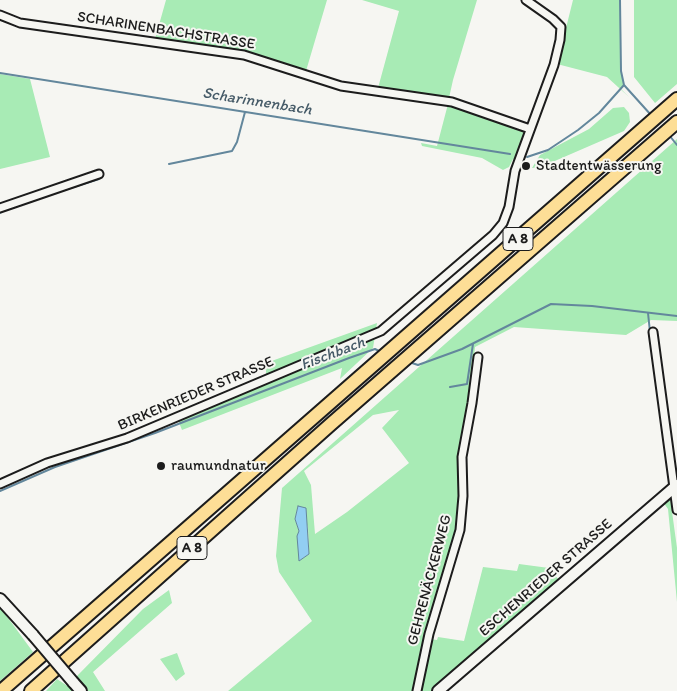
<!DOCTYPE html>
<meta charset="utf-8">
<style>
body{margin:0}
canvas{display:block;background:#f6f6f2}
</style>
<canvas width="677" height="691"></canvas>
<script>
const ctx = document.querySelector('canvas').getContext('2d');
ctx.lineJoin = 'round';
function fillPath(path, color) { ctx.fillStyle = color; ctx.fill(path, 'evenodd'); }
const poly = rows => new Path2D(rows.map(r => 'M' + r).join(''));
function strokePath(path, color, width, dash) { ctx.strokeStyle = color; ctx.lineWidth = width; ctx.lineCap = dash ? 'butt' : 'round'; ctx.setLineDash(dash || []); ctx.stroke(path); }
function label(font, color, halo, rows, align = 'center') {
  ctx.font = font + ' Itim,sans-serif'; ctx.lineWidth = 4; ctx.setLineDash([]); ctx.textBaseline = 'middle'; ctx.strokeStyle = halo; ctx.fillStyle = color; for (const [text, x, y, turn = 0] of rows) {
    ctx.save(); ctx.translate(x, y); ctx.rotate((+turn || 0) * Math.PI / 180); ctx.textAlign = isNaN(turn) ? turn : align; if (halo) ctx.strokeText(text, 0, 0); ctx.fillText(text, 0, 0); ctx.restore();
  }
}
const green = poly([
 [166,0,327,0,306,71,245,51,155,39],
 [362,0,477,0,453,80,449,98,378,88,399,11],
 [573,0,620,0,621,71,624,85,621,89,629,97,607,77,557,64],
 [634,0,677,0,677,84,655,103,634,77],
 [0,74,30,79,50,157,0,169],
 [448,104,521,128,525,131,516,160,513,159,509,167,503,170,482,158,422,146,421,143,437,146],
 [624,107,629,113,630,122,624,131,541,167,532,168,540,155,589,129,613,108],
 [677,139,677,321,651,320,626,335,514,327,475,347,457,530,415,691,228,691,312,621,279,572,276,556,282,488],
 [399,410,382,428,409,463,347,512,315,534,311,485,304,471,373,415],
 [298,506,308,527,309,554,300,560,299,531,295,519],
 [377,323,373,348,340,379,342,368,182,430,178,420,266,384,266,363],
 [670,497,677,548,677,602,668,509,663,502],
 [519,564,549,568,559,580,431,691,419,691,430,639,437,640,438,637,464,641,483,567,517,571],
 [169,590,172,603,93,672,105,691,88,691,76,677,143,609],
 [0,607,33,652,0,681],
 [177,653,185,674,176,681,160,659],
 [57,679,75,691,46,691]
]);
const water = poly([
 [298,506,306,508,309,554,299,561,297,536,299,531,295,519,298,506]
]);
const stream = poly([
 [620,0,621,71,624,85,651,115],
 [0,73,510,154],
 [669,135,677,145],
 [527,157,548,150,578,130,599,113,624,85],
 [169,164,232,151,237,142,245,112],
 [42,197,99,179],
 [0,213,6,209],
 [648,313,650,332],
 [409,362,418,365,462,349,551,304,592,306,677,316],
 [450,387,467,384,473,344],
 [0,491,55,467,155,433,349,358,375,349,381,352]
]);
const street = poly([
 [0,15,20,23,244,55,341,86,452,102,530,129],
 [0,208,99,174],
 [653,332,677,510],
 [0,484,47,463,127,438,381,331,493,235,503,223,509,207,515,171,554,65,560,40,561,27,553,19,526,0],
 [417,691,429,634,460,530,463,496,462,457,472,403,478,357]
]);
const secondary = poly([
 [0,599,33,635],
 [73,682,81,691],
 [438,691,677,485]
]);
const highway = poly([
 [1,691,677,99],
 [31,691,331,424,677,122]
]);
const secondaryBridge = poly([
 [33,635,73,682]
]);
const markers = [
 [526,166,5,"#1c1c1c"],
 [161,466,5,"#1c1c1c"]
];
const shields = [
 [518,239,30],
 [192,548,30]
];
const shieldNames = [
 ["A 8",518,239],
 ["A 8",192,548]
];
const streetNames = [
 ["SCHARINENBACHSTRASSE",166,31,9],
 ["BIRKENRIEDER STRASSE",196,394,-23],
 ["ESCHENRIEDER STRASSE",546,578,-41],
 ["GEHRENÄCKERWEG",430,580,-75]
];
const poiNames = [
 ["Stadtentwässerung",536,166],
 ["raumundnatur",171,466]
];
const waterNames = [
 ["Scharinnenbach",257,102,9],
 ["Fischbach",333,354,-21]
];
fillPath(green, '#a8ebb5');
fillPath(water, '#92cef2');
strokePath(water, '#63879c', 1);
strokePath(stream, '#63879c', 2);
strokePath(street, '#1c1c1c', 11);
strokePath(secondary, '#1c1c1c', 14);
strokePath(highway, '#1c1c1c', 16);
strokePath(street, '#f6f6f2', 7);
strokePath(secondary, '#f6f6f2', 10);
strokePath(highway, '#fdde96', 12);
strokePath(secondaryBridge, '#1c1c1c', 14, []);
strokePath(secondaryBridge, '#f6f6f2', 10);
for (const [x, y, r, color] of markers) { const dot = new Path2D(); dot.arc(x, y, r, 0, 2 * Math.PI); ctx.fillStyle = color; ctx.fill(dot); strokePath(dot, '#f6f6f2', 2); }
for (const [x, y, w] of shields) { const box = new Path2D(); box.roundRect(x - w / 2, y - 11.5, w, 23, 4); ctx.fillStyle = '#f6f6f2'; ctx.fill(box); strokePath(box, '#1c1c1c', 1); }
label('bold 14px', '#1c1c1c', null, shieldNames);
label('15px', '#1c1c1c', '#f6f6f2', streetNames);
label('15px', '#1c1c1c', '#f6f6f2', poiNames, 'left');
label('italic 16px', '#455a67', '#f6f6f2', waterNames);
</script>
